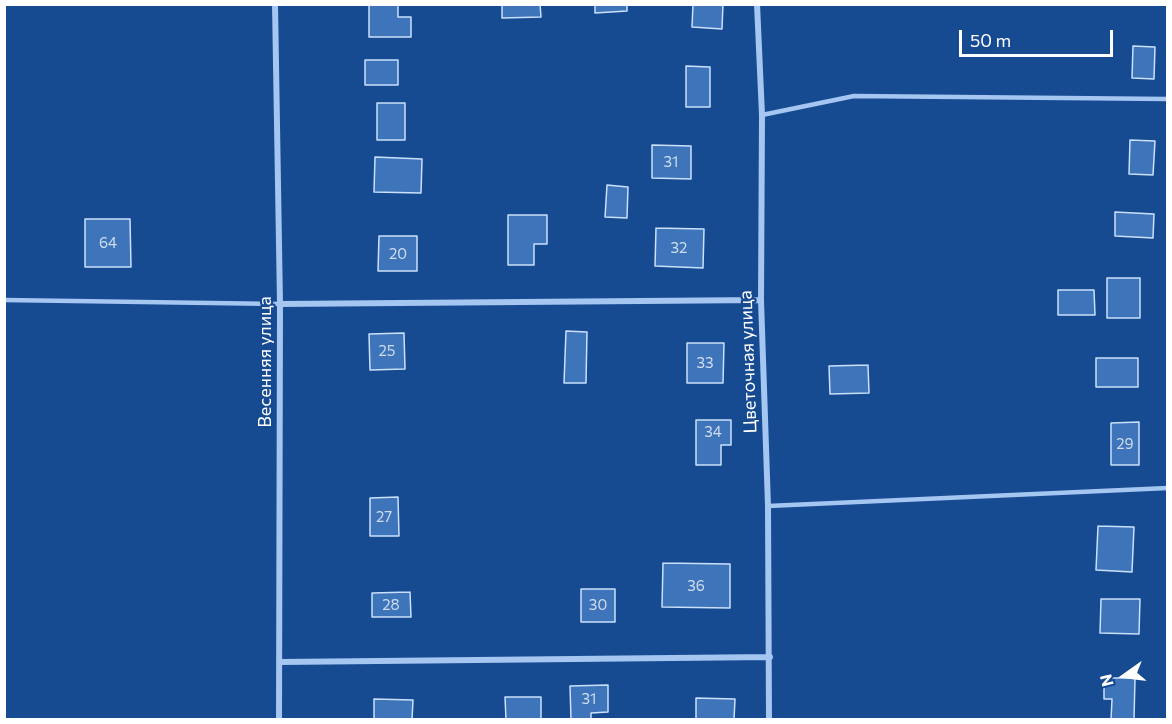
<!DOCTYPE html>
<meta charset="utf-8">
<style>
body{margin:0}
#map{position:relative;width:1172px;height:724px;overflow:hidden;background:#164a91;font-family:Commissioner,sans-serif}
canvas{display:block}
.frame{position:absolute;inset:0;border:6px solid #fff;pointer-events:none}
.north{position:absolute;left:1094px;top:646px;width:60px;height:60px;-webkit-text-stroke:4px #164a91;paint-order:stroke;rotate:256deg;font-size:16px;font-weight:700;line-height:24px;text-align:center;color:#fff}
.north::after{content:'';display:block;margin:auto;width:21px;height:27px;background:#fff;clip-path:polygon(50% 0,100% 100%,50% 72%,0 100%)}
.scale{position:absolute;left:959px;top:30px;width:154px;height:27px;box-sizing:border-box;border:3px solid #fff;border-top:0;padding-left:8px;font-size:18px;line-height:21px;white-space:nowrap;color:#fff;-webkit-text-stroke:4px #164a91;paint-order:stroke}
</style>
<div id="map">
<canvas width="1172" height="724"></canvas>
<div class="frame"></div>
<div class="north">N</div>
<div class="scale">50 m</div>
</div>
<script>
const ctx = document.querySelector('canvas').getContext('2d');
ctx.lineJoin = 'round';
function fillPath(path, color) { ctx.fillStyle = color; ctx.fill(path, 'evenodd'); }
const poly = rows => new Path2D(rows.map(r => 'M' + r).join(''));
function strokePath(path, color, width, dash) { ctx.strokeStyle = color; ctx.lineWidth = width; ctx.lineCap = dash ? 'butt' : 'round'; ctx.setLineDash(dash || []); ctx.stroke(path); }
function label(font, color, halo, rows, align = 'center') {
  ctx.font = font + ' Commissioner,sans-serif'; ctx.lineWidth = 4.5; ctx.setLineDash([]); ctx.textBaseline = 'middle'; ctx.strokeStyle = halo; ctx.fillStyle = color; for (const [text, x, y, turn = 0] of rows) {
    ctx.save(); ctx.translate(x, y); ctx.rotate((+turn || 0) * Math.PI / 180); ctx.textAlign = isNaN(turn) ? turn : align; if (halo) ctx.strokeText(text, 0, 0); ctx.fillText(text, 0, 0); ctx.restore();
  }
}
const building = poly([
 [369,4,398,4,398,17,411,17,411,37,369,37,369,4],
 [502,4,540,4,541,17,502,18,502,4],
 [595,4,627,4,627,11,595,13,595,4],
 [693,4,723,4,722,29,692,27,693,4],
 [1133,46,1155,47,1154,79,1132,78,1133,46],
 [365,60,398,60,398,85,365,85,365,60],
 [686,66,710,67,710,107,686,107,686,66],
 [377,103,405,103,405,140,377,140,377,103],
 [1130,140,1155,141,1153,175,1129,174,1130,140],
 [652,145,691,146,691,179,652,178,652,145],
 [375,157,422,159,421,193,374,192,375,157],
 [607,185,628,187,627,218,605,217,607,185],
 [1115,212,1154,214,1153,238,1115,236,1115,212],
 [508,215,547,215,547,244,534,244,534,265,508,265,508,215],
 [85,219,130,219,131,267,85,267,85,219],
 [656,228,704,229,703,268,655,266,656,228],
 [379,236,417,236,417,271,378,271,379,236],
 [1107,278,1140,278,1140,318,1107,318,1107,278],
 [1058,290,1094,290,1095,315,1058,315,1058,290],
 [566,331,587,332,586,383,564,383,566,331],
 [404,333,405,369,370,370,369,334,404,333],
 [687,343,724,343,723,383,687,383,687,343],
 [1096,358,1138,358,1138,387,1096,387,1096,358],
 [868,365,869,393,830,394,829,366,868,365],
 [696,420,731,420,731,445,721,445,721,465,696,465,696,420],
 [1139,422,1139,465,1111,465,1111,423,1139,422],
 [398,497,399,536,370,536,370,498,398,497],
 [1098,526,1134,527,1132,572,1096,570,1098,526],
 [663,563,730,564,730,608,662,607,663,563],
 [581,589,615,589,615,622,581,622,581,589],
 [410,592,411,617,372,617,372,593,410,592],
 [1101,599,1140,599,1139,634,1100,633,1101,599],
 [1104,678,1135,678,1134,720,1111,720,1112,699,1104,699,1104,678],
 [608,685,608,712,591,713,591,720,571,720,570,686,608,685],
 [505,697,541,697,541,720,506,720,505,697],
 [696,698,735,699,734,720,696,720,696,698],
 [374,699,413,700,412,720,374,720,374,699]
]);
const lane = poly([
 [762,115,854,96,1168,99],
 [4,300,280,304],
 [768,506,1168,488]
]);
const street = poly([
 [275,4,280,304,279,720],
 [757,4,762,115,761,300,768,506,769,720],
 [280,304,761,300],
 [280,662,770,657]
]);
const numberNames = [
 ["31",671,162],
 ["64",108,243],
 ["32",679,248],
 ["20",398,254],
 ["25",387,351],
 ["33",705,363],
 ["34",713,432],
 ["29",1125,444],
 ["27",384,517],
 ["36",696,586],
 ["28",391,605],
 ["30",598,605],
 ["31",589,699]
];
const streetNames = [
 ["Весенняя улица",265,362,-90],
 ["Цветочная улица",748,362,-92]
];
fillPath(building, '#3e74b9');
strokePath(building, '#cae0fc', 1.5);
strokePath(lane, '#a4c6f0', 4.5);
strokePath(street, '#a4c6f0', 6);
label('15px', '#cfdcee', null, numberNames);
label('18px', '#fff', '#164a91', streetNames);
</script>
